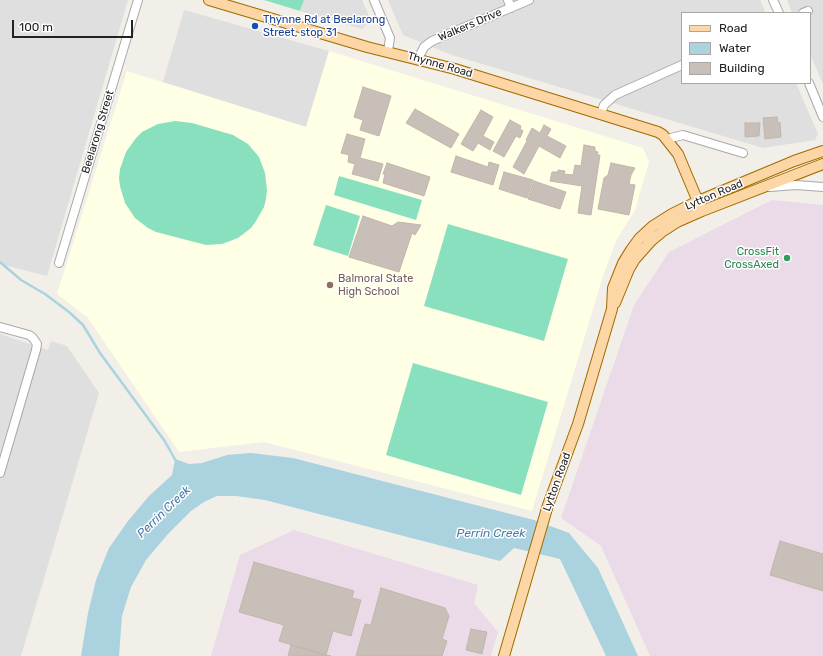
<!DOCTYPE html>
<style>
body{margin:0}
#map{position:relative;width:823px;height:656px;overflow:hidden;background:#f2efe9;font-family:Rubik,sans-serif}
canvas{display:block}
.legend{position:absolute;left:681px;top:12px;width:130px;height:72px;box-sizing:border-box;background:#fff;border:1px solid #a7a7a7;margin:0;padding:5px 7px;list-style:none;font-size:12px;color:#222}
.legend li{display:flex;align-items:center;gap:8px;height:20px}
.legend b{width:20px;border:1px solid #a7a7a7}
.scale{position:absolute;left:12px;top:20px;width:121px;height:18px;box-sizing:border-box;border:2px solid #222;border-top:0;padding-left:5px;font-size:12px;line-height:14px;white-space:nowrap;color:#222;-webkit-text-stroke:3px #fff;paint-order:stroke}
</style>
<div id="map">
<canvas width="823" height="656"></canvas>
<ul class="legend">
<li><b style="height:5px;background:#fcd6a4"></b>Road</li>
<li><b style="height:11px;background:#aad3df"></b>Water</li>
<li><b style="height:11px;background:#c7bfb8"></b>Building</li>
</ul>
<div class="scale">100 m</div>
</div>
<script>
const ctx = document.querySelector('canvas').getContext('2d');
ctx.lineJoin = 'round';
function fillPath(path, color) { ctx.fillStyle = color; ctx.fill(path, 'evenodd'); }
const poly = rows => new Path2D(rows.map(r => 'M' + r).join(''));
function strokePath(path, color, width, dash) { ctx.strokeStyle = color; ctx.lineWidth = width; ctx.lineCap = dash ? 'butt' : 'round'; ctx.setLineDash(dash || []); ctx.stroke(path); }
function label(font, color, halo, rows, align = 'center') {
  ctx.font = font + ' Rubik,sans-serif'; ctx.lineWidth = 3; ctx.setLineDash([]); ctx.textBaseline = 'middle'; ctx.strokeStyle = halo; ctx.fillStyle = color; for (const [text, x, y, turn = 0] of rows) {
    ctx.save(); ctx.translate(x, y); ctx.rotate((+turn || 0) * Math.PI / 180); ctx.textAlign = isNaN(turn) ? turn : align; if (halo) ctx.strokeText(text, 0, 0); ctx.fillText(text, 0, 0); ctx.restore();
  }
}
const residential = poly([
 [0,0,128,0,47,276,0,264],
 [304,0,362,0,371,20,362,29,300,11],
 [388,0,760,0,766,13,682,13,682,83,796,83,818,134,815,140,763,148,452,55,403,35],
 [787,0,823,0,823,84,810,54,810,13,792,13],
 [184,10,329,51,306,127,163,82],
 [0,334,48,350,51,341,67,346,99,393,21,656,0,656]
]);
const industrial = poly([
 [772,200,823,205,823,656,650,656,601,546,561,518,634,305,669,252],
 [294,530,478,585,474,603,498,632,491,656,211,656,240,555]
]);
const education = poly([
 [329,51,643,148,649,162,635,210,616,241,603,276,532,511,264,442,179,452,88,318,57,294,127,71,306,127]
]);
const pitch = poly([
 [264,0,304,0,300,11],
 [175,121,192,123,233,135,248,144,259,157,265,173,267,190,266,199,264,207,256,221,251,228,238,238,222,244,206,245,156,232,148,228,135,218,125,203,120,186,119,178,120,169,126,152,136,138,142,132,158,124],
 [339,176,422,200,416,220,334,195],
 [326,205,360,216,348,256,313,245],
 [448,224,568,259,544,341,424,306],
 [413,363,548,402,521,495,386,455]
]);
const water = poly([
 [251,453,293,458,534,520,569,533,598,568,638,656,606,656,560,559,514,548,500,561,265,500,236,496,217,496,204,502,191,511,168,534,146,560,131,587,122,616,119,656,81,656,88,613,96,580,109,548,128,521,149,496,172,475,175,459,189,464,202,463,227,455]
]);
const stream = poly([
 [0,262,21,280,45,294,69,312,83,325,100,353,164,440,176,461]
]);
const building = poly([
 [363,87,391,96,379,136,360,130,363,120,354,117,363,87],
 [415,109,459,134,451,148,406,123,415,109],
 [481,110,493,117,483,136,494,142,490,150,478,143,473,151,461,144,481,110],
 [777,117,778,123,780,122,781,137,765,139,763,118,777,117],
 [510,120,521,126,520,129,523,131,520,138,516,136,504,157,493,151,510,120],
 [745,123,760,123,759,136,745,137,745,123],
 [544,125,551,129,547,136,566,146,560,158,539,146,524,174,513,167,527,141,526,140,532,128,540,133,544,125],
 [347,134,365,139,360,158,383,164,378,181,352,174,355,164,348,162,349,155,341,153,347,134],
 [584,145,595,147,595,151,598,152,597,155,600,155,591,215,578,213,582,186,550,181,552,172,558,172,558,170,565,171,564,174,573,175,575,165,581,166,584,145],
 [456,156,488,167,489,162,499,165,493,185,451,172,456,156],
 [387,163,430,177,424,196,383,183,385,174,383,174,387,163],
 [611,163,635,168,631,175,629,184,635,185,629,215,598,209,604,178,608,175,611,163],
 [504,172,533,180,527,198,499,189,504,172],
 [534,181,566,192,560,209,528,199,534,181],
 [363,216,392,226,398,222,421,225,415,235,412,233,399,272,349,257,363,216],
 [780,541,823,554,823,591,770,575,780,541],
 [254,562,354,591,352,598,361,600,351,636,333,631,326,655,279,641,284,625,239,612,254,562],
 [381,588,445,608,449,616,442,639,447,641,442,656,356,656,365,624,371,625,381,588],
 [471,629,487,632,482,654,466,650,471,629],
 [291,645,326,655,331,656,288,656,291,645]
]);
const minor = poly([
 [374,0,390,38,388,51],
 [508,0,511,8],
 [773,0,779,13],
 [803,13,808,11],
 [418,59,424,47,432,41,529,0],
 [809,83,823,117],
 [601,113,604,105,615,95,682,65],
 [667,139,683,135,743,153],
 [770,187,796,185,823,187],
 [59,263,138,0],
 [0,327,29,335,33,338,37,344,36,350,0,473]
]);
const major = poly([
 [209,0,367,47,455,69,658,132,663,135,678,154,702,211],
 [615,303,629,269,635,259,651,241,663,231,677,222,702,211,823,164],
 [504,656,548,505,578,424,612,309,613,288,623,263,631,250,639,239,653,226,672,214,698,201,794,161,823,151]
]);
const markers = [
 [255,26,4,"#1a4fb4"],
 [787,258,4,"#2e9e5b"],
 [330,285,4,"#8d6e63"]
];
const transitNames = [
 ["Thynne Rd at Beelarong",263,20],
 ["Street, stop 31",263,33]
];
const streetNames = [
 ["Walkers Drive",470,25,-23],
 ["Thynne Road",440,65,16],
 ["Beelarong Street",98,132,-73],
 ["Lytton Road",714,195,-23],
 ["Lytton Road",557,482,-70]
];
const leisureNames = [
 ["CrossFit",779,252],
 ["CrossAxed",779,265]
];
const educationNames = [
 ["Balmoral State",338,279],
 ["High School",338,292]
];
const waterNames = [
 ["Perrin Creek",164,512,-44],
 ["Perrin Creek",491,534]
];
fillPath(residential, '#e0dfdf');
fillPath(industrial, '#ebdbe8');
fillPath(education, '#ffffe5');
fillPath(pitch, '#88e0be');
fillPath(water, '#aad3df');
strokePath(stream, '#aad3df', 2.5);
fillPath(building, '#c7bfb8');
strokePath(building, '#c4b6ab', 1);
strokePath(minor, '#a9a9a9', 10);
strokePath(major, '#a06b00', 12);
strokePath(minor, '#fff', 8);
strokePath(major, '#fcd6a4', 10);
for (const [x, y, r, color] of markers) { const dot = new Path2D(); dot.arc(x, y, r, 0, 2 * Math.PI); ctx.fillStyle = color; ctx.fill(dot); strokePath(dot, '#fff', 1.5); }
label('11px', '#164399', '#fff', transitNames, 'left');
label('11px', '#222', '#fff', streetNames);
label('11px', '#27864d', '#fff', leisureNames, 'right');
label('11px', '#785e54', '#fff', educationNames, 'left');
label('italic 12px', '#4a7aab', '#fff', waterNames);
</script>
